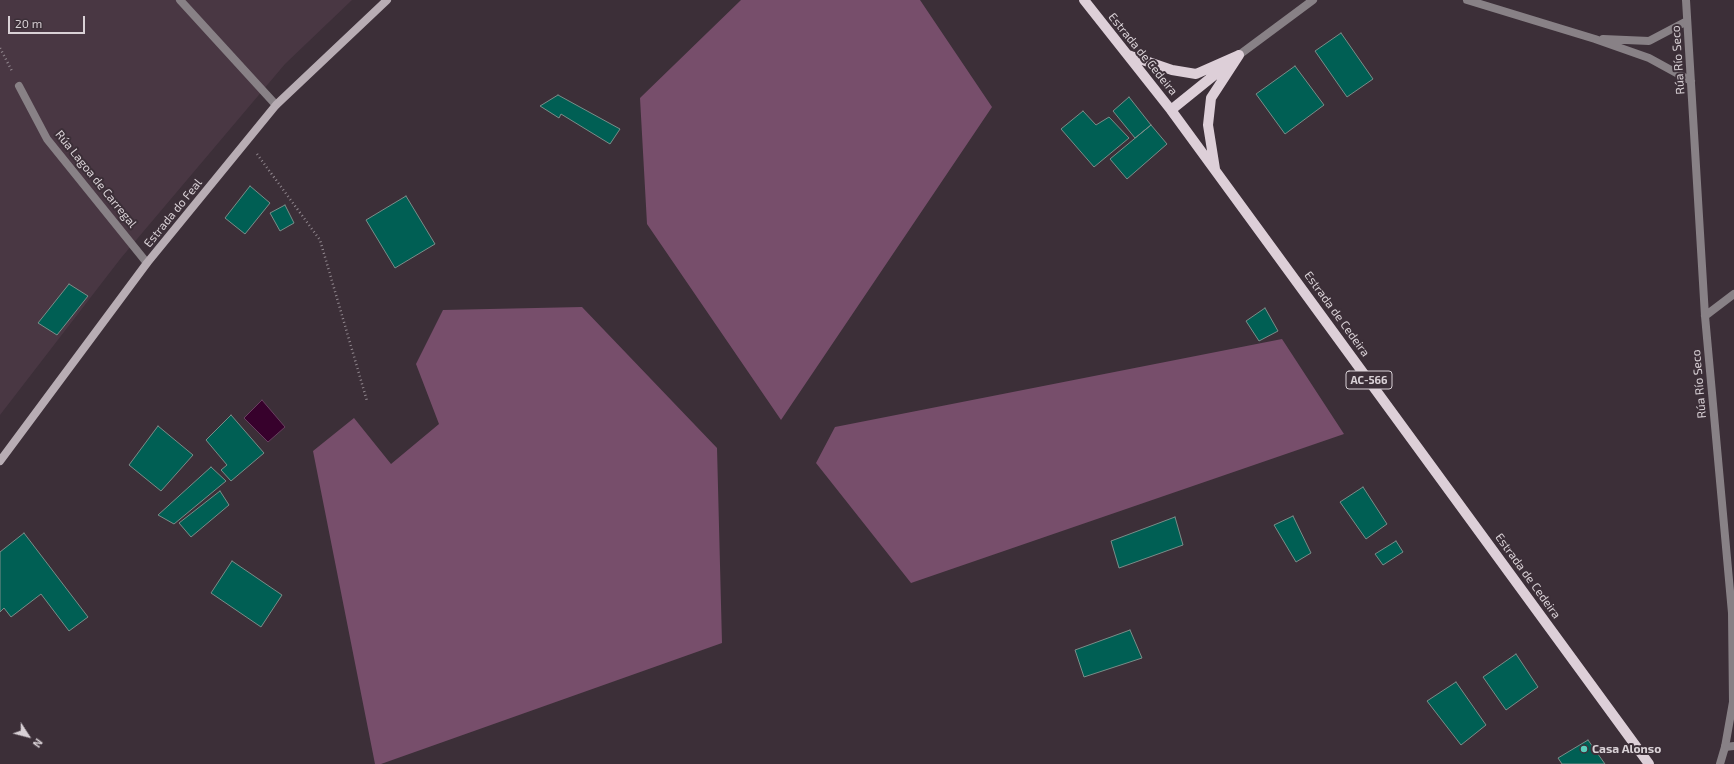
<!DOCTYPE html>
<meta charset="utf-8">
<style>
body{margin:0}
#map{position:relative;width:1734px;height:764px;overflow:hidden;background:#3c2f38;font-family:"Exo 2",sans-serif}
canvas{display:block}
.north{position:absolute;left:8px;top:716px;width:40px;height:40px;-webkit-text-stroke:3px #3c2f38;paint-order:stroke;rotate:126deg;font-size:11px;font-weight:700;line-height:16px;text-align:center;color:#d9d1d6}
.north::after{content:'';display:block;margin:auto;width:14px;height:18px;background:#d9d1d6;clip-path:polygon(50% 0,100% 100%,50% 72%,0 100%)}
.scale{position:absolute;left:8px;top:16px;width:77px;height:18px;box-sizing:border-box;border:2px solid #d9d1d6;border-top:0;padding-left:5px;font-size:12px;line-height:14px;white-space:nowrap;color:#d9d1d6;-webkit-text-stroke:3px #3c2f38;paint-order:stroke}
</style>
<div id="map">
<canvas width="1734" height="764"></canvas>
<div class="north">N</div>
<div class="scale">20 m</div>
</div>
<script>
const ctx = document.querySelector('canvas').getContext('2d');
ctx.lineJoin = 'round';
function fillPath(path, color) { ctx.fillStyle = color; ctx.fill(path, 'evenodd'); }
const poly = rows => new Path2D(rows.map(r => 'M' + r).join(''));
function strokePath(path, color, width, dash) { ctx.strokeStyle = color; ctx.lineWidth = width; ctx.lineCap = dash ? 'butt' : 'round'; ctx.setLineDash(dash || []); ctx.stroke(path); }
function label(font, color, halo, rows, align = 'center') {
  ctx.font = font + ' "Exo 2",sans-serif'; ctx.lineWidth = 4; ctx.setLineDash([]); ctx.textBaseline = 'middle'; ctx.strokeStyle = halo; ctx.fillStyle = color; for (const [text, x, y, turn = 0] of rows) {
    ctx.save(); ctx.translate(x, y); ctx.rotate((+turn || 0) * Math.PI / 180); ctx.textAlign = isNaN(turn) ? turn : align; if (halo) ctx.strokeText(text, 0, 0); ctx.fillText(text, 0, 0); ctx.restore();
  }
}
const built = poly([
 [0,0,352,0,285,64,121,258,0,415]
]);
const green = poly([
 [741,0,920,0,992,107,781,420,647,224,640,98],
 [582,307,717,448,722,643,381,764,375,764,313,451,354,418,391,464,439,424,416,364,443,310],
 [1282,339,1344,434,911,583,816,463,835,427]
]);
const water = poly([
 [262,400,285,427,268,442,244,418,262,400]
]);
const building = poly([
 [1341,33,1373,79,1347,97,1315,51,1341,33],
 [1295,66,1324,105,1285,134,1256,94,1295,66],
 [558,95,620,129,610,144,561,114,559,118,540,106,558,95],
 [1129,97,1151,125,1135,138,1113,111,1129,97],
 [1083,111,1096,125,1109,117,1129,138,1094,167,1061,129,1083,111],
 [1151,125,1167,144,1127,179,1110,159,1151,125],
 [250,186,270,203,245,234,225,218,250,186],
 [406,196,435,244,395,268,366,220,406,196],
 [285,205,294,223,280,231,270,213,285,205],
 [69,284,88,296,57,335,38,323,69,284],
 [1265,308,1278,331,1259,341,1246,321,1265,308],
 [231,415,264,453,231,481,221,470,227,465,206,440,231,415],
 [158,426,193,455,161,491,129,465,158,426],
 [211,467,226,481,174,524,158,515,211,467],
 [1363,487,1387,524,1366,539,1340,502,1363,487],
 [220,491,229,505,191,537,179,523,220,491],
 [1293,516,1311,553,1296,562,1274,525,1293,516],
 [1175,517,1183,545,1119,568,1111,541,1175,517],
 [24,533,88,617,69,631,41,594,11,617,4,608,0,612,0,552,24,533],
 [1396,541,1403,552,1383,565,1375,554,1396,541],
 [232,561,282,595,261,627,211,593,232,561],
 [1130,630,1142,658,1084,677,1075,650,1130,630],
 [1516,654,1538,687,1506,710,1483,677,1516,654],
 [1456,682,1486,725,1461,745,1427,701,1456,682],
 [1588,740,1605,764,1562,764,1558,758,1588,740]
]);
const path = poly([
 [0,48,12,71],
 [257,154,320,240,367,401]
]);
const service = poly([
 [1725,747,1734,746]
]);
const minor = poly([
 [180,0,276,105],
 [1467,0,1595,39,1649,58,1691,81],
 [1686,0,1705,316,1732,613,1733,702,1725,747,1720,764],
 [1603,39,1649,41,1687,21],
 [1239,55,1313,0],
 [19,86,47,139,147,263],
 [1705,316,1734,294]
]);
const secondary = poly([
 [0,461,147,263,276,105,387,0]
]);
const primary = poly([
 [1084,0,1171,110,1649,764],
 [1128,55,1172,70,1196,74,1239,55],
 [1171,110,1228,64],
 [1215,169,1208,125,1211,98,1239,55]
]);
const markers = [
 [1584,749,4,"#5acebc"]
];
const shields = [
 [1369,380,46]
];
const shieldNames = [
 ["AC-566",1369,380]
];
const streetNames = [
 ["Estrada de Cedeira",1143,54,51],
 ["Rúa Río Seco",1678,60,-94],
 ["Rúa Lagoa de Carregal",96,179,51],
 ["Estrada do Feal",173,213,-51],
 ["Estrada de Cedeira",1337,314,54],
 ["Rúa Río Seco",1699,384,-95],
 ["Estrada de Cedeira",1528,576,54]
];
const poiNames = [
 ["Casa Alonso",1592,749]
];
fillPath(built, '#493743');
fillPath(green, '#774e6b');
fillPath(water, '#37012c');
strokePath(water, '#683f5f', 1);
fillPath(building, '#005f54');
strokePath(building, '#7a8d89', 1);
strokePath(path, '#91878e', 2.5, [1, 3]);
strokePath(service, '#888186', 8);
strokePath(minor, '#888186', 8);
strokePath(secondary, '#b8adb4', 8);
strokePath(primary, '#ddcfd8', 10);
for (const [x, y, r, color] of markers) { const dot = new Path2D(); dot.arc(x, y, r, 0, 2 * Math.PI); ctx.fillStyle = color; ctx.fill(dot); strokePath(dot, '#3c2f38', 1.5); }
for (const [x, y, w] of shields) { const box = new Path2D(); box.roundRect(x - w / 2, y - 9, w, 18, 3); ctx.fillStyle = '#3c2f38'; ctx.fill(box); strokePath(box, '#d9d1d6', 1); }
label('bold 11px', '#d9d1d6', null, shieldNames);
label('12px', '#d9d1d6', '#3c2f38', streetNames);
label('bold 12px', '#d9d1d6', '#3c2f38', poiNames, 'left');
</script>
